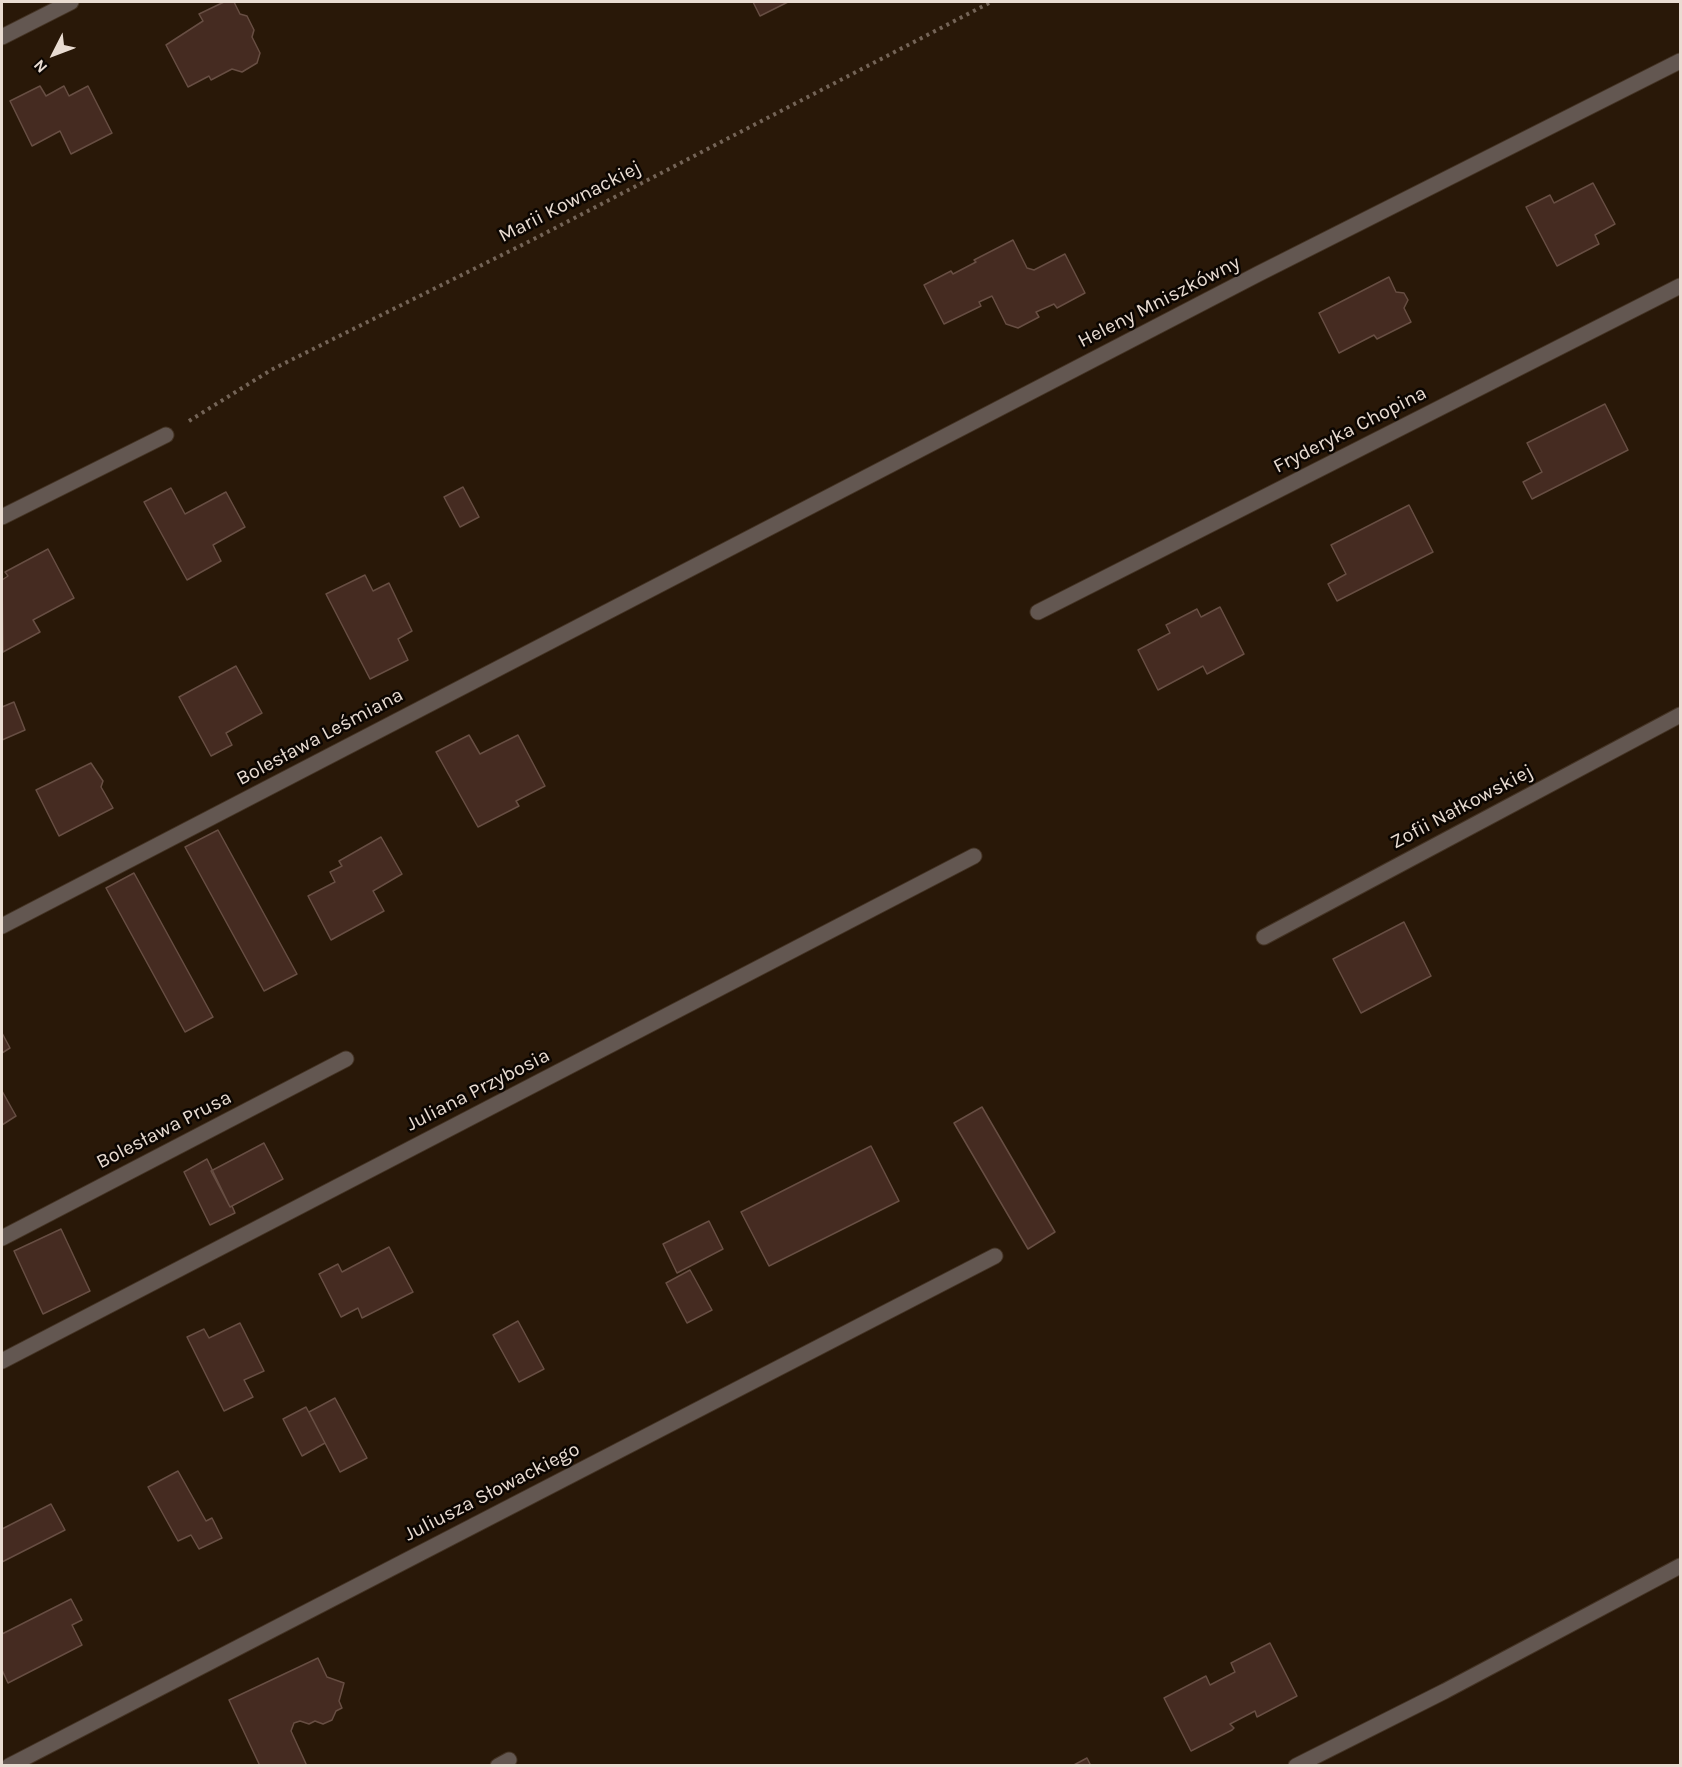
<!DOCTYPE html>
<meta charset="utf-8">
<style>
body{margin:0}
#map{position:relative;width:1682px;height:1767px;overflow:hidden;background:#291808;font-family:Karla,sans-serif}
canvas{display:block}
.frame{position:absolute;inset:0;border:3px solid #e9dcd2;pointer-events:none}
.north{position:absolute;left:24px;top:24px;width:60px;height:60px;-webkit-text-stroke:4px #0c0602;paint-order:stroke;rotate:228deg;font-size:16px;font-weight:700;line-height:24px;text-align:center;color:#e9dcd2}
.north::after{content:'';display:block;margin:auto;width:21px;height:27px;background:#e9dcd2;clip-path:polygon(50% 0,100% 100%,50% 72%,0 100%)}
</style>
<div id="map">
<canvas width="1682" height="1767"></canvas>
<div class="frame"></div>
<div class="north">N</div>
</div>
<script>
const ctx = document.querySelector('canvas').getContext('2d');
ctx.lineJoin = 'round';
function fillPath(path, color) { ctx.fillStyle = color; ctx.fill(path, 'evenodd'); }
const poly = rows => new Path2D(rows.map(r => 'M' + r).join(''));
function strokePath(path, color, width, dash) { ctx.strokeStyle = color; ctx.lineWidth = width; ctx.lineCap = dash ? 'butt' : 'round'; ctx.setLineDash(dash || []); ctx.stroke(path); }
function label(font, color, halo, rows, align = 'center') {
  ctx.font = font + ' Karla,sans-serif'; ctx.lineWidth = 5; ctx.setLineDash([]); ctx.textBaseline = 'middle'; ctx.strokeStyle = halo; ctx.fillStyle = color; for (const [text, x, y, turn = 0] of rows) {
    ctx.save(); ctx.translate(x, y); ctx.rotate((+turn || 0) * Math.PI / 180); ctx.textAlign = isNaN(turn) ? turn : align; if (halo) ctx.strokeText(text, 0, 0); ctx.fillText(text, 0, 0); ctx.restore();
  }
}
const building = poly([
 [224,2,234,2,240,14,247,16,254,30,252,37,260,53,257,63,242,72,232,69,211,80,209,76,188,87,166,45,203,21,199,14,224,2],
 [753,2,788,2,760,16,753,2],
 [40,86,46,96,64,86,69,96,88,86,112,133,71,154,60,131,32,146,10,101,40,86],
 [1593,183,1615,224,1595,235,1599,244,1557,266,1526,207,1550,195,1554,203,1593,183],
 [1013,240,1027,268,1034,270,1065,254,1085,293,1057,308,1054,304,1036,312,1039,317,1018,328,1006,324,992,296,979,302,981,306,944,324,924,285,951,271,953,274,976,262,974,260,1013,240],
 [1389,277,1396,292,1404,293,1408,300,1404,308,1411,322,1377,339,1374,335,1339,353,1319,313,1389,277],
 [1605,404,1628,450,1532,499,1523,482,1542,472,1527,443,1605,404],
 [463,487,479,517,460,527,444,497,463,487],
 [171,488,185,514,226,492,245,527,213,545,221,561,187,580,144,502,171,488],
 [1409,505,1433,552,1337,601,1328,584,1346,574,1331,545,1409,505],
 [48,549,74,598,33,620,40,632,3,652,2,580,8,576,5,572,48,549],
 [365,575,373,591,389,583,412,631,398,639,408,660,370,679,326,594,365,575],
 [1220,607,1244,654,1207,674,1203,666,1158,690,1138,650,1170,633,1166,625,1197,609,1201,617,1220,607],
 [236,666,262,713,226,733,232,745,211,756,179,697,236,666],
 [14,702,25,730,2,740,2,707,14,702],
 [469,735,480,754,518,735,545,786,516,801,519,806,478,827,436,752,469,735],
 [91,763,103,781,101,787,113,808,59,836,36,790,91,763],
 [218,830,297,974,264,991,185,847,218,830],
 [381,837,402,874,373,891,384,911,331,940,308,896,335,882,330,872,342,866,339,861,381,837],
 [134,873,213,1017,185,1032,106,888,134,873],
 [1404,922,1431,976,1361,1013,1333,959,1404,922],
 [2,1033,10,1048,2,1053,2,1033],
 [2,1091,16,1116,2,1125,2,1091],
 [982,1107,1055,1232,1028,1249,954,1123,982,1107],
 [264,1143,283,1179,230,1207,211,1171,264,1143],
 [871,1146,899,1201,769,1266,741,1212,871,1146],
 [207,1159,230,1207,232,1206,235,1213,210,1225,184,1172,207,1159],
 [709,1221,723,1249,677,1273,663,1244,709,1221],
 [61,1229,90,1291,43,1314,14,1251,61,1229],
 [389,1247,413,1292,362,1318,358,1308,341,1317,319,1274,338,1264,342,1272,389,1247],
 [690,1270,712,1310,687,1323,666,1283,690,1270],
 [518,1321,544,1369,519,1382,493,1335,518,1321],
 [240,1323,264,1371,244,1380,253,1397,224,1411,187,1337,204,1329,209,1338,240,1323],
 [335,1398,367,1458,340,1472,309,1412,335,1398],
 [306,1407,325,1443,302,1456,283,1419,306,1407],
 [178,1471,206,1521,212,1518,222,1538,199,1549,191,1535,178,1541,148,1487,178,1471],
 [51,1504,65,1530,2,1562,2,1529,51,1504],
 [71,1599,82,1620,72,1625,82,1645,8,1683,2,1670,2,1634,71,1599],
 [1270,1643,1297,1696,1257,1717,1255,1711,1230,1724,1234,1728,1232,1730,1191,1751,1164,1698,1206,1676,1210,1685,1235,1672,1231,1663,1270,1643],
 [318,1658,327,1677,344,1683,339,1701,342,1708,336,1711,332,1720,323,1724,315,1721,309,1724,300,1721,294,1723,291,1731,307,1766,260,1766,229,1700,318,1658],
 [1087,1758,1091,1766,1072,1766,1087,1758]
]);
const path = poly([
 [189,421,271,370,532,240,991,2]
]);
const minor = poly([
 [2,37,71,2],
 [2,517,166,435],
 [1038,612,1680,286],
 [2,926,1258,274,1680,61],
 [1264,937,1680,715],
 [2,1238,346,1059],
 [2,1361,974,856],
 [9,1766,995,1256],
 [498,1766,509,1760],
 [1296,1766,1445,1691,1680,1566]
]);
const streetNames = [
 ["Marii Kownackiej",570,202,-27],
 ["Heleny Mniszkówny",1159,302,-27],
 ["Fryderyka Chopina",1350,430,-27],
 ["Bolesława Leśmiana",320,737,-28],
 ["Zofii Nałkowskiej",1462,807,-28],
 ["Juliana Przybosia",478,1090,-27],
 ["Bolesława Prusa",164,1130,-27],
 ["Juliusza Słowackiego",492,1492,-27]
];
fillPath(building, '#452b21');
strokePath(building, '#674e43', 1.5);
strokePath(minor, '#443324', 17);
strokePath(path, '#746457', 4, [3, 4.5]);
strokePath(minor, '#635751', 15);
label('20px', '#e9dcd2', '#0c0602', streetNames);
</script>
